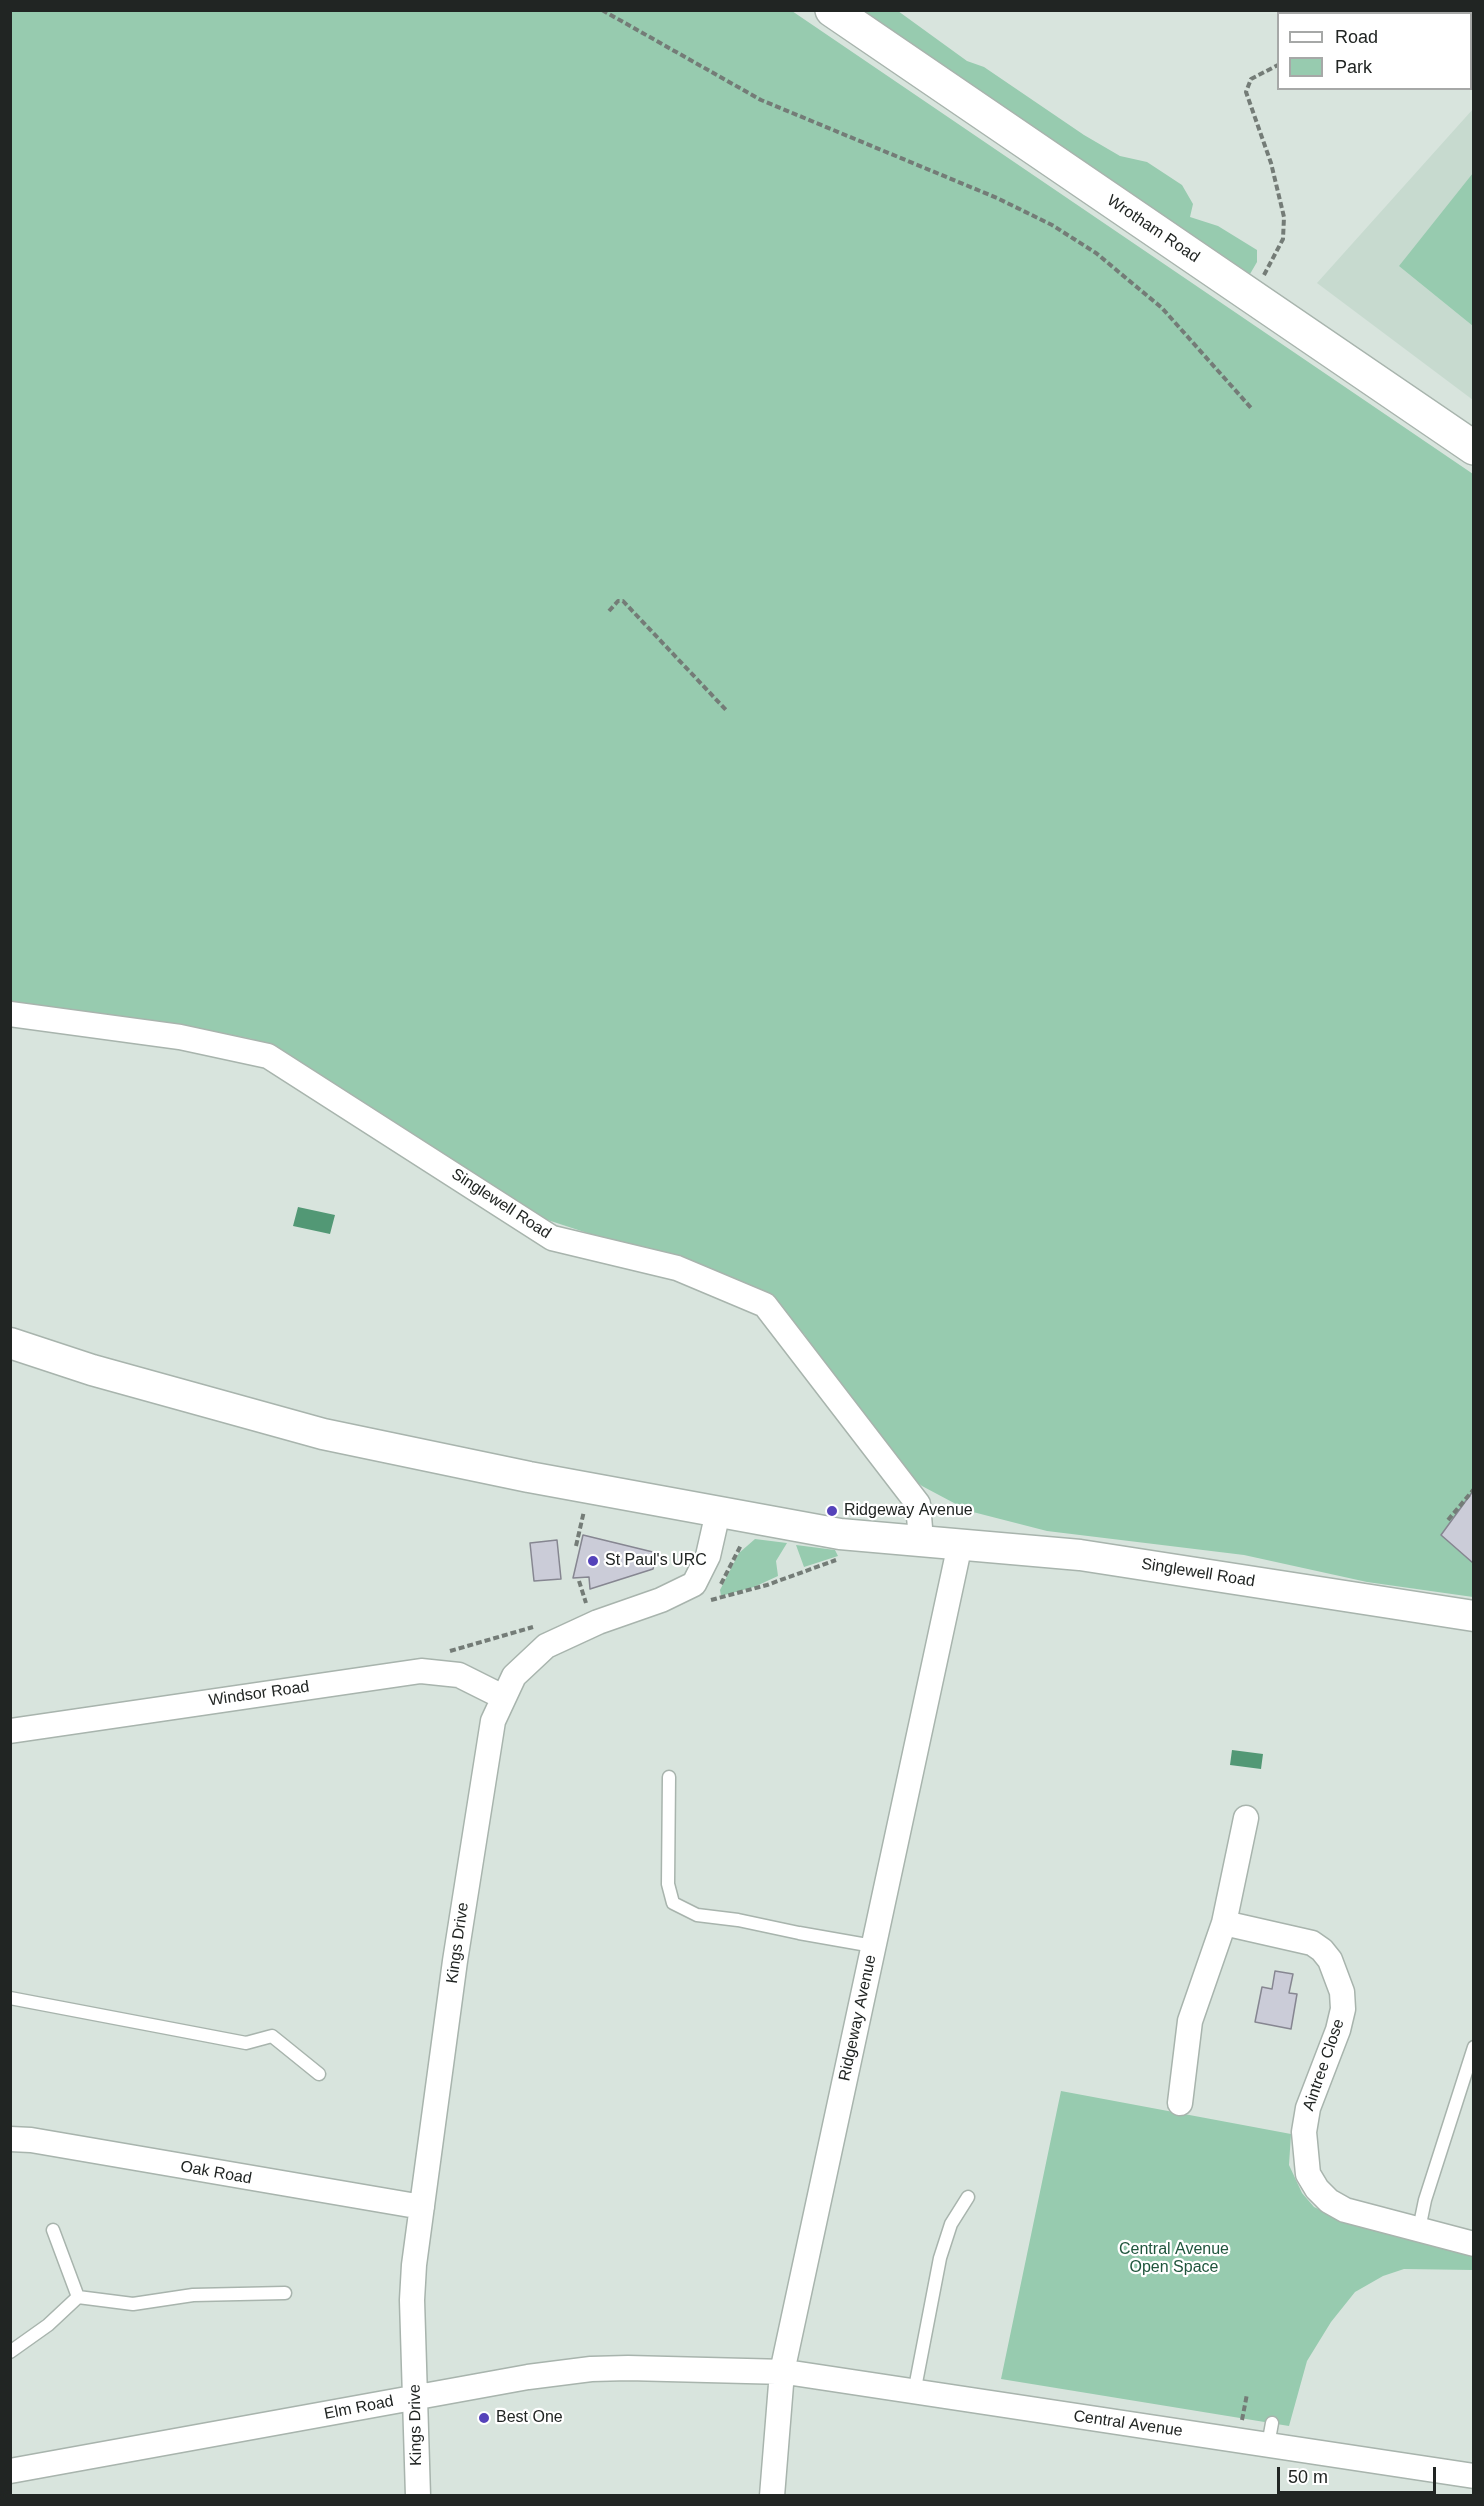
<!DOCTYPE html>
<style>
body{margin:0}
#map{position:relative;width:1484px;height:2506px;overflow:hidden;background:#d8e4dd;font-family:Helvetica,sans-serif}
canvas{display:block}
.frame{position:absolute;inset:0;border:12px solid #212523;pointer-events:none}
.legend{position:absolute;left:1277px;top:12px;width:195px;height:78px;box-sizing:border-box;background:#fff;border:2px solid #a6a8a7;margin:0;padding:8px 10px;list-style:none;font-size:18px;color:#212523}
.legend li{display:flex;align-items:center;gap:12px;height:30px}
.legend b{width:30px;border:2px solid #a6a8a7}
.scale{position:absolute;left:1277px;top:2467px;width:159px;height:27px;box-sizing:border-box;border:3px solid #212523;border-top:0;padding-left:8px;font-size:18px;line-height:21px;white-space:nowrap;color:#212523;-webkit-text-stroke:4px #fff;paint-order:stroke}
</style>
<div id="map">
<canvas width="1484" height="2506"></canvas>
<div class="frame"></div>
<ul class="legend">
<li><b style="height:8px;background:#fff"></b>Road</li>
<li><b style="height:16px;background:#97cbaf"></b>Park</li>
</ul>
<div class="scale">50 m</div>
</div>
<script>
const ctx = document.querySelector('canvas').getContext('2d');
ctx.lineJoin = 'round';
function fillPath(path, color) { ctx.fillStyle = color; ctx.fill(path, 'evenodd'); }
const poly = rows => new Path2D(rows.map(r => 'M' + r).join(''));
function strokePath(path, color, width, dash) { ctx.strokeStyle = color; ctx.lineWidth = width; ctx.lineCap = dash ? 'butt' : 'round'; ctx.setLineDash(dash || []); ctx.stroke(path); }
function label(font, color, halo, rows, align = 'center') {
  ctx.font = font + ' Helvetica,sans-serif'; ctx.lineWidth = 4.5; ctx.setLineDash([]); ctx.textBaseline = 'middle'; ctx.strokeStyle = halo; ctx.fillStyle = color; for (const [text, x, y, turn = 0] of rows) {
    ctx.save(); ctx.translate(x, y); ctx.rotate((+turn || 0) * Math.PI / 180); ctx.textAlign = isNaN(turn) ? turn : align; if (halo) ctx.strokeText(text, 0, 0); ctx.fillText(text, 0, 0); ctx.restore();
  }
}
const built = poly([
 [1473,109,1473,400,1317,283]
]);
const green = poly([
 [10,11,792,11,1473,474,1473,1597,1367,1582,1244,1555,1047,1531,969,1511,922,1486,894,1465,804,1334,758,1297,676,1262,514,1209,288,1055,252,1039,212,1031,11,1008],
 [861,11,898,11,967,61,984,67,1084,135,1120,156,1147,162,1182,185,1193,204,1190,217,1218,226,1257,250,1257,262,1250,274],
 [1473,173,1473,326,1399,266],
 [755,1539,787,1543,776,1561,778,1576,754,1587,721,1596,720,1590,739,1553],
 [796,1545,835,1550,838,1556,804,1567],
 [1061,2091,1291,2134,1289,2165,1302,2193,1314,2207,1338,2218,1473,2254,1473,2270,1404,2269,1383,2276,1355,2292,1331,2322,1307,2361,1289,2426,1001,2379]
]);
const water = poly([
 [298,1207,335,1215,330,1234,293,1226],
 [1232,1750,1263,1754,1261,1769,1230,1765]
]);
const building = poly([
 [1473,1491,1473,1563,1441,1535,1473,1491],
 [583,1535,657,1553,653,1569,590,1589,589,1577,573,1578,583,1535],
 [557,1540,561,1579,534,1581,530,1543,557,1540],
 [1275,1971,1293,1974,1289,1993,1297,1994,1291,2029,1255,2022,1262,1987,1272,1989,1275,1971]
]);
const path = poly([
 [602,10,761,100,997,198,1052,225,1096,253,1162,308,1252,409],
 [1386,14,1391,10],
 [1264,275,1283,239,1284,217,1271,163,1246,92,1251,79,1278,65],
 [609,611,618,601,623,601,727,711],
 [1448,1520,1474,1489],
 [576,1546,584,1511],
 [579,1581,586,1603],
 [721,1584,741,1545],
 [711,1600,767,1585,836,1560],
 [450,1651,533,1627],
 [1242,2420,1247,2394]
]);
const service = poly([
 [669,1777,668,1884,673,1903,697,1915,738,1920,799,1933,873,1946],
 [10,1998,246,2043,272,2036,319,2074],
 [1419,2229,1425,2200,1474,2047],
 [53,2230,78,2297],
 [10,2352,48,2325,78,2297,133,2304,193,2295,285,2293],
 [914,2393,940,2258,951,2224,968,2197],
 [1268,2445,1272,2423]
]);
const minor = poly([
 [1472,10,1474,12],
 [10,1014,180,1037,268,1056,552,1238,677,1268,765,1305,918,1504,921,1540],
 [10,1731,421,1671,459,1675,503,1697],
 [1246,1818,1224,1923,1312,1943,1322,1950,1330,1960,1342,1992,1343,2009,1338,2030,1308,2108,1304,2132,1308,2174,1317,2189,1329,2201,1345,2210,1474,2244],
 [1180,2103,1190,2021,1224,1923],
 [10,2139,31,2140,422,2207],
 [10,2471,528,2377,591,2369,628,2368,786,2372,1474,2476],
 [418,2496,412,2300,414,2265,455,1961,493,1721,514,1676,546,1646,598,1622,661,1600,694,1584,708,1556,718,1512],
 [772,2496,782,2372,960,1544]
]);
const tertiary = poly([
 [10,1343,92,1370,323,1434,529,1477,840,1534,1080,1555,1474,1616]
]);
const primary = poly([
 [832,10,1474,448]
]);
const markers = [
 [832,1511,6,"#5543ba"],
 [593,1561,6,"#5543ba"],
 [484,2418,6,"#5543ba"]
];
const streetNames = [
 ["Wrotham Road",1153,229,34],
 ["Singlewell Road",501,1204,33],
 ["Singlewell Road",1198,1573,9],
 ["Windsor Road",259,1694,-8],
 ["Kings Drive",458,1943,-82],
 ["Ridgeway Avenue",858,2018,-78],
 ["Aintree Close",1324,2065,-71],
 ["Oak Road",216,2173,10],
 ["Elm Road",359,2408,-11],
 ["Central Avenue",1128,2424,8],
 ["Kings Drive",416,2425,-91]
];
const poiNames = [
 ["Ridgeway Avenue",844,1511],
 ["St Paul's URC",605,1561],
 ["Best One",496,2418]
];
const parkNames = [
 ["Central Avenue",1174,2250],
 ["Open Space",1174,2268]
];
fillPath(built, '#c7dacf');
fillPath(green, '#97cbaf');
fillPath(water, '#529875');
fillPath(building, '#cbccd8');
strokePath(building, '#868691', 1.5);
strokePath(service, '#a8b4ad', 15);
strokePath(minor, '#a8b4ad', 27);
strokePath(tertiary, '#a8b4ad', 33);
strokePath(primary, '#a8b4ad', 36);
strokePath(path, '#747c77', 4, [6, 3]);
strokePath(service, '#fff', 12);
strokePath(minor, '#fff', 24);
strokePath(tertiary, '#fff', 30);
strokePath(primary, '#fff', 33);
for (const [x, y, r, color] of markers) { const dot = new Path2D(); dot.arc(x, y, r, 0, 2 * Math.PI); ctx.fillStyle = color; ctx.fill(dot); strokePath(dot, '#fff', 2); }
label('16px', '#212523', '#fff', streetNames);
label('16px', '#212523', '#fff', poiNames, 'left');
label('16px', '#1f553c', '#fff', parkNames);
</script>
